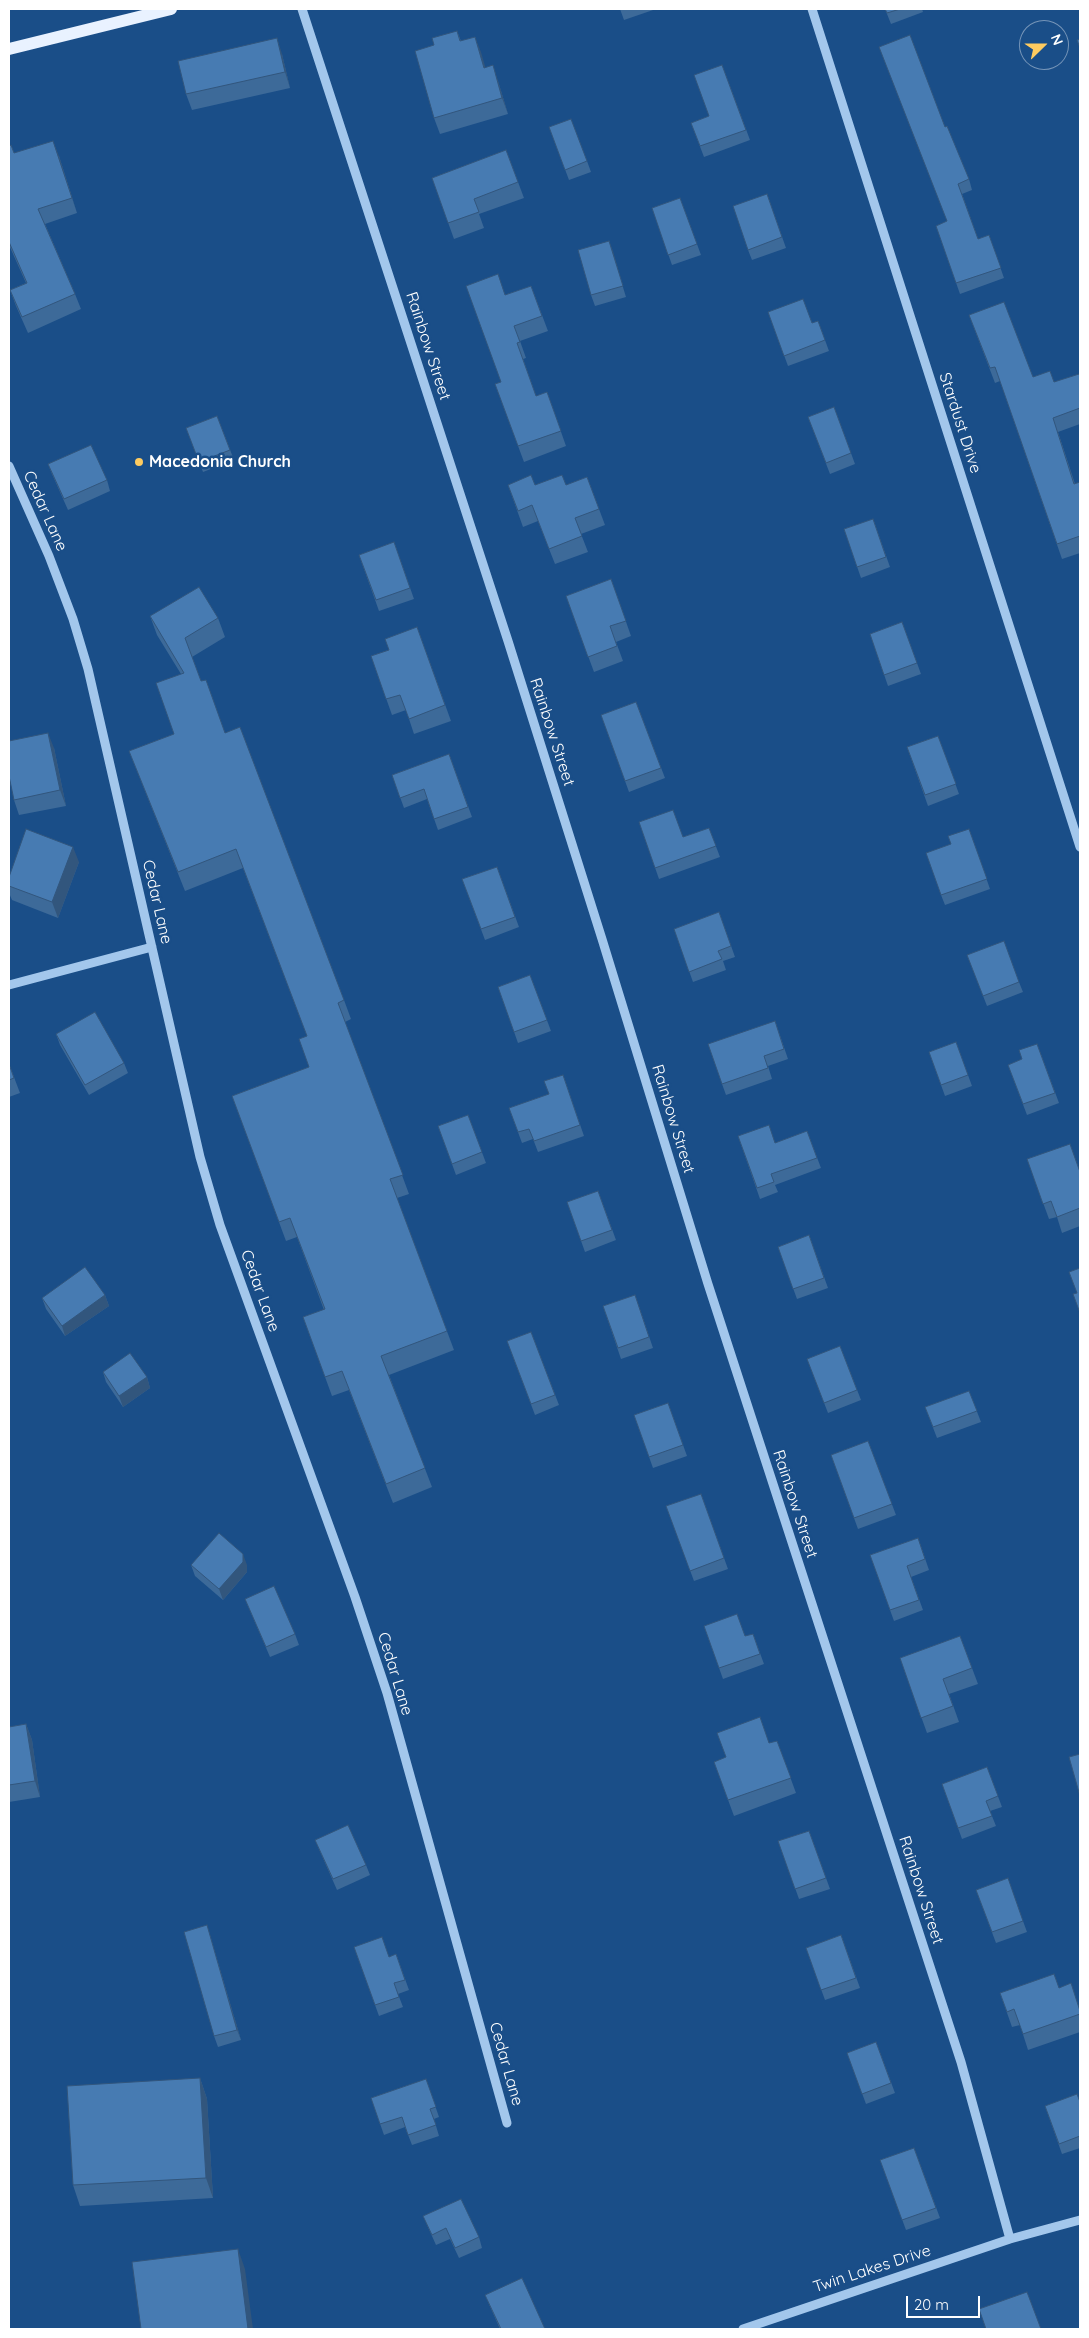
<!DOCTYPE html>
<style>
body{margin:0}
#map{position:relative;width:1089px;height:2338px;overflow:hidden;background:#1a4e88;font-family:Quicksand,sans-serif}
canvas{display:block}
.frame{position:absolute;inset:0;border:10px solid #fff;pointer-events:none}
.north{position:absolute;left:1019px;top:20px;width:50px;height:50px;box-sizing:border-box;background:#1a4e88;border:1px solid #7695b8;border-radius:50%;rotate:68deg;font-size:14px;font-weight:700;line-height:20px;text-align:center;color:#fff}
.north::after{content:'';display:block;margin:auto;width:18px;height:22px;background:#fecb60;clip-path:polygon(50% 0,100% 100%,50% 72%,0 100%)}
.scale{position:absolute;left:906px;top:2296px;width:74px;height:22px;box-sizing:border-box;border:2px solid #fff;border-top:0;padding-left:6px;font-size:15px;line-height:18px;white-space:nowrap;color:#fff;-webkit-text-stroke:4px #1a4e88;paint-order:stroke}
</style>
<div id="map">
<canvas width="1089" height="2338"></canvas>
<div class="frame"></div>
<div class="north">N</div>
<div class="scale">20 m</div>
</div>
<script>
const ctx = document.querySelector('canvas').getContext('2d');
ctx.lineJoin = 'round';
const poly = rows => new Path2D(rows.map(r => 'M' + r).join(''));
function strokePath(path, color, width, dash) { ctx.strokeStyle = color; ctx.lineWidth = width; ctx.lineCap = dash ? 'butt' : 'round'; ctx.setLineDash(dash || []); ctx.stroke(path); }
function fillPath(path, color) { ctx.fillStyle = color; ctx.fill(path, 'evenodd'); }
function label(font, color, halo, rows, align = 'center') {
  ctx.font = font + ' Quicksand,sans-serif'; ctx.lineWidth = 5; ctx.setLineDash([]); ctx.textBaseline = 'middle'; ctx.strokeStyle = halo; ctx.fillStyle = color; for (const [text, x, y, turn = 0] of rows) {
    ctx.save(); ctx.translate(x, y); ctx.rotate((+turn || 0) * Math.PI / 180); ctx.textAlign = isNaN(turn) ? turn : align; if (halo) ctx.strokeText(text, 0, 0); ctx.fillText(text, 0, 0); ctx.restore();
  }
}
const minor = poly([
 [302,9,508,641,602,939,708,1284,961,2062,1010,2239],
 [812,9,1080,847],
 [9,466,49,556,73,619,88,669,200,1157,220,1225,355,1597,387,1693,507,2123],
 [9,985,152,947],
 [743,2329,1010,2239,1080,2220]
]);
const major = poly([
 [9,49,171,9]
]);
const wall = poly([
 [620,9,656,9,624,20],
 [885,9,922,9,923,12,891,24],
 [457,31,461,41,475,37,485,68,498,81,508,114,440,134,434,118,434,45],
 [282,54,290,88,192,110,186,94],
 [722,65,750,140,704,157,691,123,709,116],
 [549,127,587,161,591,172,569,180],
 [945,127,969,179,972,190,962,194,978,239,989,235,1004,278,960,294,936,226,947,221],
 [9,146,14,153,59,156,77,213,45,224,75,294,81,309,28,333,16,306,10,290,26,283,9,245],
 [506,150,524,198,479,214,484,228,454,239,432,178],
 [767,194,786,248,752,260,748,250],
 [680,198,701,255,672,265,652,208],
 [609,241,626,297,595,306,591,295],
 [531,286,548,331,520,341,526,358,523,359,536,396,547,392,566,446,524,462,495,384,501,382,505,295],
 [768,312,812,323,818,321,829,351,788,366],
 [969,315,1033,377,1054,382,1080,376,1080,424,1058,432,1075,484,1080,482,1080,553,1062,559,1000,381,995,383],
 [834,407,855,464,830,474,808,417],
 [217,416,234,460,203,472,186,428],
 [48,464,107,480,110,491,68,510,52,474],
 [587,477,605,525,581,534,588,552,555,564,538,521,523,527,508,485,566,485],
 [873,519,890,567,861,578,844,529],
 [394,542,414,599,379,611,359,555],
 [611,579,631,636,616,642,623,661,594,672,566,596],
 [150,616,218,618,225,637,192,657,201,681,344,1000,351,1019,345,1022,409,1194,397,1198,454,1350,389,1375,432,1487,393,1503,349,1390,332,1396,303,1317,324,1310,297,1237,286,1241,232,1096,309,1067,307,1036,243,868,185,891,129,751,174,734,181,674,157,635],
 [902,622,921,674,888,686,870,634],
 [417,627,451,721,414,734,406,710,392,715,371,656,389,650],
 [636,702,665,778,629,792,601,715],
 [938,736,959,794,928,806,907,747],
 [54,748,66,806,19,815,14,800],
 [449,754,472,817,438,830,427,799,404,808,392,775],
 [639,822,683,837,709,828,720,857,659,879],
 [969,829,990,889,945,905,941,895,951,844],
 [79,862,58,918,12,900,9,893,9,877],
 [497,867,519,927,485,940,462,879],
 [719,912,735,957,723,961,726,970,693,982,674,929],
 [967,955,1019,982,1023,992,987,1006],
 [530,975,551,1031,518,1043,498,987],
 [775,1021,788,1059,768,1066,772,1079,726,1095,722,1084],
 [56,1034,124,1063,128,1073,89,1095,60,1045],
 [956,1042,972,1086,945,1096,929,1052],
 [1037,1044,1059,1103,1027,1115,1008,1065,1022,1059],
 [9,1064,20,1093,9,1097],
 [563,1075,584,1136,538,1152,533,1139,522,1143,509,1108,549,1094],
 [468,1115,486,1163,456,1175,438,1126],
 [807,1131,821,1168,775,1185,778,1192,760,1199,738,1136,775,1143],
 [1027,1159,1080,1172,1080,1226,1062,1233,1057,1217,1049,1219],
 [598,1191,616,1240,585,1252,567,1202],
 [809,1235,828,1288,797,1299,778,1247],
 [105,1295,109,1306,65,1336,46,1309,42,1298],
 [635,1295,653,1348,621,1359,603,1306],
 [531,1332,559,1405,535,1415,507,1341],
 [840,1346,861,1400,828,1413,807,1359],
 [103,1372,147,1377,150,1388,123,1407,106,1382],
 [969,1391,981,1422,937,1438,925,1407],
 [668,1403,687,1456,653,1468,634,1415],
 [868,1441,896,1515,858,1529,831,1455],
 [701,1494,728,1569,694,1581,666,1506],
 [918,1538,929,1570,911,1577,923,1610,894,1621,870,1555],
 [191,1565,247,1565,247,1572,223,1600,195,1576],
 [245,1599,295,1634,299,1645,270,1657],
 [704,1626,746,1636,753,1634,764,1664,723,1679],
 [960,1636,978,1684,949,1694,959,1722,927,1733,900,1658],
 [26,1724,32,1740,40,1797,9,1802,9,1727],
 [777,1741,796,1793,734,1816,714,1762],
 [987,1767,1002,1807,990,1811,996,1826,962,1839,942,1784],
 [809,1831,830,1889,799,1899,778,1841],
 [315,1840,366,1865,370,1875,337,1890],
 [976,1890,1023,1921,1027,1932,996,1943],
 [841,1935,860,1988,825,2000,806,1948],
 [210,1936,241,2040,218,2047,214,2036],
 [354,1947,389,1957,396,1954,409,1990,398,1994,403,2007,379,2016],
 [1059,1988,1080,2011,1080,2032,1028,2050,1020,2025,1012,2027,1000,1993],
 [876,2042,895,2093,866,2104,847,2053],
 [200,2078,207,2099,213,2198,80,2206,73,2185],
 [426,2079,439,2117,434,2119,439,2136,412,2145,405,2127,384,2135,371,2098],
 [1080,2102,1080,2148,1062,2154,1045,2106],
 [914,2148,940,2218,906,2230,880,2160],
 [423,2216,479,2237,482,2248,459,2258,450,2239,436,2245],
 [485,2295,545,2329,500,2329]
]);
const shadedWall = poly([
 [475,37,481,52,490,83,484,68],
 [277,38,282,54,290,88,285,72],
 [493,65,498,81,508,114,502,98],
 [53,141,59,156,77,213],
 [609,241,613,251,626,297,623,286],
 [48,733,54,748,66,806,60,790],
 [73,847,79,862,58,918,52,902],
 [105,1295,109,1306,65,1336,62,1326],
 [147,1377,150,1388,123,1407,119,1396],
 [243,1554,247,1565,247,1572,223,1600,219,1589],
 [26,1724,32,1740,40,1797,35,1781],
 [207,1925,210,1936,241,2040,237,2030],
 [200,2078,207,2099,213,2198,206,2178],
 [238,2249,245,2269,253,2329,248,2329]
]);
const building = poly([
 [885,9,900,9,887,13,885,9],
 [457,31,460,41,475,37,484,68,493,65,502,98,434,118,415,51,434,45,432,38,457,31],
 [910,35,945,127,947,126,969,179,958,184,978,239,989,235,1001,268,956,283,936,226,947,221,879,47,910,35],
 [277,38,285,72,186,94,178,61,277,38],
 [1080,39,1080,48,1077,40,1080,39],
 [722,65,746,130,700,146,691,123,709,116,694,75,722,65],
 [571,119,587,161,565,170,549,127,571,119],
 [53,141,72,198,38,209,75,294,22,317,10,290,27,283,9,242,9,146,11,145,14,153,53,141],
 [506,150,518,182,474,199,479,212,448,223,432,178,506,150],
 [767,194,782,237,748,250,733,206,767,194],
 [680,198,697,244,668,255,652,208,680,198],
 [609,241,623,286,591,295,578,250,609,241],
 [498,274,505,295,531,286,542,316,514,326,520,342,517,343,536,396,547,392,561,431,518,446,495,384,501,382,466,286,498,274],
 [803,299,812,323,818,321,825,340,784,356,768,312,803,299],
 [1004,302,1033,377,1050,371,1054,382,1079,374,1080,377,1080,408,1053,418,1074,484,1080,482,1080,536,1057,544,995,367,990,368,969,315,1004,302],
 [834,407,851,453,826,463,808,417,834,407],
 [217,416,230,450,199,462,186,428,217,416],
 [91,445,107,480,64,499,48,464,91,445],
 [531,475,535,485,562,475,566,485,587,477,599,509,575,518,582,536,549,549,532,505,518,511,508,485,531,475],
 [873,519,886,557,857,567,844,529,873,519],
 [394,542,410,588,376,600,359,555,394,542],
 [611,579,626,621,610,626,617,646,588,657,566,596,611,579],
 [199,587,218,618,185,638,201,681,206,680,225,733,240,727,344,1000,338,1003,403,1175,390,1179,447,1331,381,1356,425,1468,386,1484,342,1371,325,1377,303,1317,325,1309,290,1218,279,1222,232,1096,309,1067,299,1039,307,1036,236,849,178,872,129,751,174,734,156,683,184,673,150,616,199,587],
 [902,622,917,663,884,675,870,634,902,622],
 [417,627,445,705,409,719,400,695,386,699,371,656,389,650,385,639,417,627],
 [636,702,661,768,625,781,601,715,636,702],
 [48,733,60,790,14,800,9,776,9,741,48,733],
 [938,736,956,784,925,795,907,747,938,736],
 [449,754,468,807,434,819,424,789,400,798,392,775,449,754],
 [673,810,683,837,709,828,716,846,655,868,639,822,673,810],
 [26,829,73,847,52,902,9,886,9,877,26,829],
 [969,829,987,879,941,895,926,853,951,844,948,836,969,829],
 [497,867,515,917,481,929,462,879,497,867],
 [719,912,731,946,718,951,722,959,689,972,674,929,719,912],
 [1004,941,1019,982,983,996,967,955,1004,941],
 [530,975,547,1020,514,1032,498,987,530,975],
 [95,1012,124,1063,85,1085,56,1034,95,1012],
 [775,1021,784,1049,764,1056,768,1068,722,1084,708,1044,775,1021],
 [956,1042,968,1075,941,1085,929,1052,956,1042],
 [1037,1044,1055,1093,1023,1104,1008,1065,1022,1059,1019,1050,1037,1044],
 [9,1064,14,1078,9,1080,9,1064],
 [563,1075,580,1125,534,1141,529,1129,518,1132,509,1108,549,1094,544,1081,563,1075],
 [468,1115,482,1152,452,1164,438,1126,468,1115],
 [769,1125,775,1143,807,1131,817,1158,771,1174,774,1182,757,1188,738,1136,769,1125],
 [1070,1144,1080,1172,1080,1208,1057,1217,1051,1201,1043,1204,1027,1159,1070,1144],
 [598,1191,612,1230,581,1241,567,1202,598,1191],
 [809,1235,824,1278,793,1289,778,1247,809,1235],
 [85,1267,105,1295,62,1326,42,1298,85,1267],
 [1080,1268,1080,1313,1073,1294,1077,1293,1069,1272,1080,1268],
 [635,1295,649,1337,618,1348,603,1306,635,1295],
 [531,1332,555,1395,531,1404,507,1341,531,1332],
 [840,1346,857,1390,824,1403,807,1359,840,1346],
 [130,1353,147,1377,119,1396,103,1372,130,1353],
 [969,1391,977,1411,933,1427,925,1407,969,1391],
 [668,1403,683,1445,649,1457,634,1415,668,1403],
 [868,1441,892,1504,854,1518,831,1455,868,1441],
 [701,1494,724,1558,690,1571,666,1506,701,1494],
 [219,1533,243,1554,243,1562,219,1589,191,1565,219,1533],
 [918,1538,925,1559,907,1566,919,1600,890,1610,870,1555,918,1538],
 [274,1586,295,1634,266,1647,245,1599,274,1586],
 [737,1614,745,1636,753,1634,760,1654,719,1668,704,1626,737,1614],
 [960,1636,972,1668,943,1679,953,1706,921,1718,900,1658,960,1636],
 [760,1717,769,1743,777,1741,791,1778,728,1800,714,1762,726,1757,717,1733,760,1717],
 [26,1724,35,1781,9,1785,9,1727,26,1724],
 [1080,1754,1080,1796,1069,1757,1080,1754],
 [987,1767,998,1796,986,1801,992,1816,958,1828,942,1784,987,1767],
 [348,1825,366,1865,333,1879,315,1840,348,1825],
 [809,1831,826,1878,795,1889,778,1841,809,1831],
 [1008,1878,1023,1921,992,1932,976,1890,1008,1878],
 [207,1925,237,2030,214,2036,184,1932,207,1925],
 [841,1935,856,1978,821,1990,806,1948,841,1935],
 [382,1937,389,1957,396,1954,405,1980,394,1983,399,1997,375,2005,354,1947,382,1937],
 [1054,1974,1059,1988,1071,1983,1080,2011,1080,2014,1023,2034,1014,2009,1007,2012,1000,1993,1054,1974],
 [876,2042,891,2083,862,2094,847,2053,876,2042],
 [200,2078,206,2178,73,2185,67,2086,200,2078],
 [426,2079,436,2107,430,2109,436,2125,408,2135,402,2117,380,2124,371,2098,426,2079],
 [1077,2094,1080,2102,1080,2136,1059,2144,1045,2106,1077,2094],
 [914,2148,936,2208,902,2220,880,2160,914,2148],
 [461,2199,479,2237,455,2248,446,2228,432,2235,423,2216,461,2199],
 [238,2249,248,2329,141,2329,132,2262,238,2249],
 [522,2278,545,2329,501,2329,485,2295,522,2278],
 [1027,2292,1041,2329,986,2329,979,2309,1027,2292]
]);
const markers = [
 [139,462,5,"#fecb60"]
];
const streetNames = [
 ["Rainbow Street",428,346,72],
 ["Stardust Drive",960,423,72],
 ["Cedar Lane",45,511,66],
 ["Rainbow Street",552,732,72],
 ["Cedar Lane",157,902,77],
 ["Rainbow Street",673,1119,73],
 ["Cedar Lane",260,1291,70],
 ["Rainbow Street",795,1504,72],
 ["Cedar Lane",395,1674,73],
 ["Rainbow Street",921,1890,72],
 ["Cedar Lane",506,2064,74],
 ["Twin Lakes Drive",872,2269,-18]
];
const poiNames = [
 ["Macedonia Church",149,462]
];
strokePath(minor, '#a3c7ec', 9);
strokePath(major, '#e9f2ff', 12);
fillPath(wall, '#3d6a99');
fillPath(shadedWall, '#32567d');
fillPath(building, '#477bb2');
strokePath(building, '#32567d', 1);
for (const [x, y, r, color] of markers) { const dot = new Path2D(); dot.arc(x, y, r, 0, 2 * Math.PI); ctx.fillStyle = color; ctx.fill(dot); strokePath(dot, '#1a4e88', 2); }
label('16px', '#fff', '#1a4e88', streetNames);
label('bold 16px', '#fff', '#1a4e88', poiNames, 'left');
</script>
